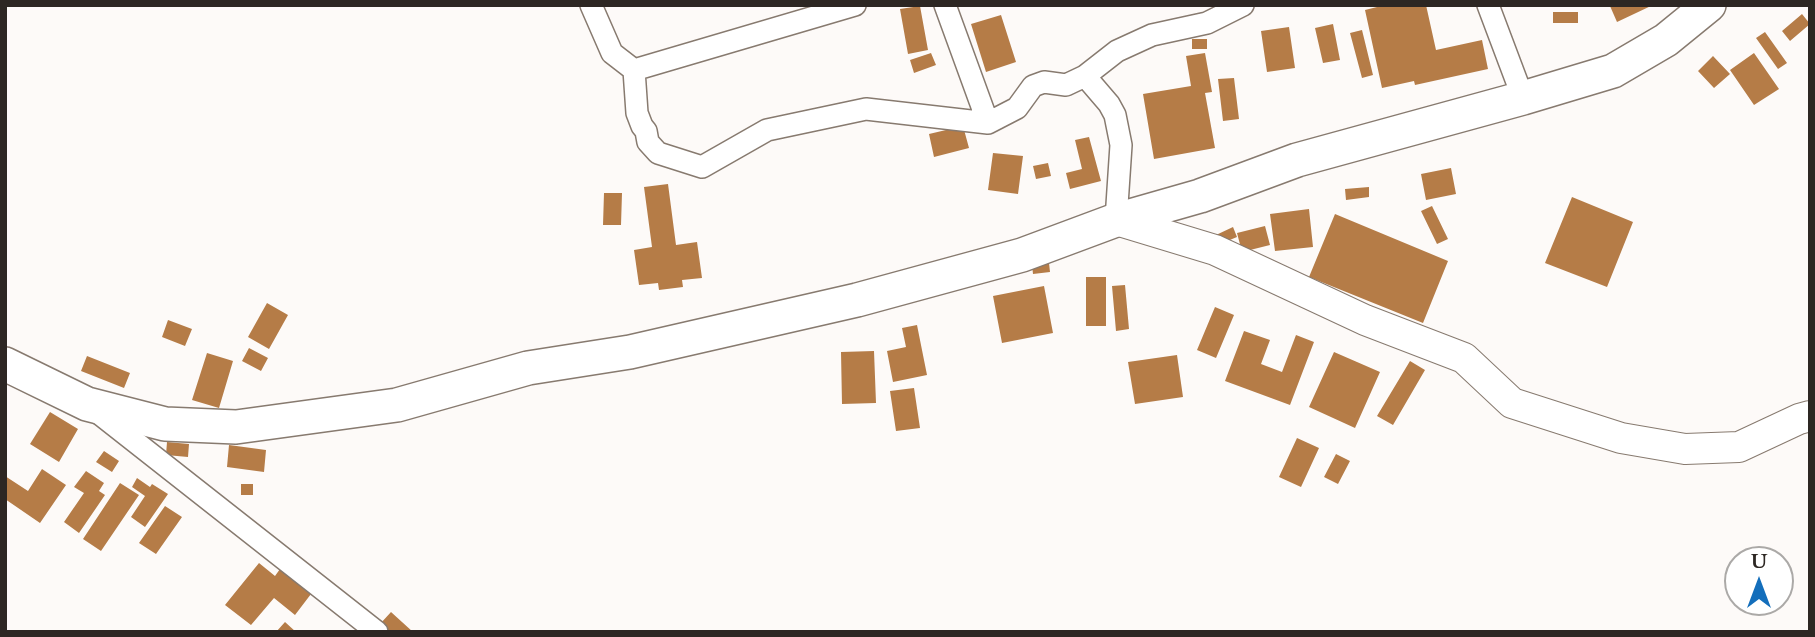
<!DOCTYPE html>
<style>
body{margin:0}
#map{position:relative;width:1815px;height:637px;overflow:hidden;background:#fdfaf8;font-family:"Libre Baskerville",serif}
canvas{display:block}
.frame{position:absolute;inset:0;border:7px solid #2d2723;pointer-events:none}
.north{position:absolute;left:1724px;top:546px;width:70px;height:70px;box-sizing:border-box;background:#fff;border:2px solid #aba9a7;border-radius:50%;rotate:0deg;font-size:19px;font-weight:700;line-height:28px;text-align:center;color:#2d2723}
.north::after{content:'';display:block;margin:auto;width:24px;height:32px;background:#136ebb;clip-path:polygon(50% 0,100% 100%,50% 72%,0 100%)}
</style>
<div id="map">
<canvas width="1815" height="637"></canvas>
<div class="frame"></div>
<div class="north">U</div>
</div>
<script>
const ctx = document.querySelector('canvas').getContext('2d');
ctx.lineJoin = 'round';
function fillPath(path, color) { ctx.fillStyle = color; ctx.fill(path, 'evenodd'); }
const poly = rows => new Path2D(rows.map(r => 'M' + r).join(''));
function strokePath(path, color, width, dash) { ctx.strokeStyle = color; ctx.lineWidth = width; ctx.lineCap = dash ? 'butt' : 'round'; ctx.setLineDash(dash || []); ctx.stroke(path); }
const building = poly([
 [1385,5,1426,5,1436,50,1482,40,1488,69,1415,85,1414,81,1382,88,1365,10],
 [1612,5,1653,5,1617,22,1610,6],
 [920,6,928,50,908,54,900,9],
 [1553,12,1578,12,1578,23,1553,23],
 [1802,14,1810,24,1790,41,1782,31],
 [1001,15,1016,62,986,72,971,24],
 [1333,24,1340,60,1323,63,1315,28],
 [1289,27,1295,68,1267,72,1261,31],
 [1362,30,1373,75,1362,78,1350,33],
 [1765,32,1787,63,1778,69,1756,38],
 [1192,39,1207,39,1207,49,1192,49],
 [931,53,936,65,914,73,910,60],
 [1205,53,1212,92,1205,93,1215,148,1154,159,1143,94,1191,86,1186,56],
 [1754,53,1779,89,1754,105,1730,70],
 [1713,56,1730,74,1714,88,1698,71],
 [1234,78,1239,119,1223,121,1218,79],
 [963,126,969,148,934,157,929,134],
 [1089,137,1101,181,1070,189,1066,173,1082,169,1075,140],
 [993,153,1023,156,1018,194,988,190],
 [1048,163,1051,176,1036,179,1033,166],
 [1451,168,1456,194,1426,200,1421,174],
 [668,184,676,245,697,242,702,278,682,280,683,287,659,290,658,283,639,285,634,250,652,247,644,187],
 [1369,187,1369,197,1346,200,1345,189],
 [604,193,622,193,621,225,603,225],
 [1572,197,1633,222,1607,287,1545,263],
 [1432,206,1448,239,1437,244,1421,211],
 [1309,209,1313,247,1275,251,1270,214],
 [1335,214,1448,261,1423,323,1309,277],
 [1265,226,1270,245,1242,252,1237,233],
 [1233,227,1237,237,1220,244,1216,235],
 [1049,263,1050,272,1033,274,1032,265],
 [1086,277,1106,277,1106,326,1086,326],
 [1125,285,1129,329,1116,331,1112,286],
 [1044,286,1053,333,1002,343,993,296],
 [267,303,288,315,269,349,248,337],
 [1215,307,1234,315,1216,358,1197,350],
 [168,320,192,329,185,346,162,337],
 [917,325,927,375,893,382,887,351,906,347,902,328],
 [1244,331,1270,340,1261,364,1282,372,1296,335,1314,342,1290,405,1225,381],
 [249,348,268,358,261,371,242,361],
 [874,351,876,403,842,404,841,352],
 [1334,352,1380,372,1355,428,1309,407],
 [207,353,233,361,219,408,192,400],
 [1177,355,1183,397,1135,404,1128,362],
 [87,356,130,373,124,388,81,371],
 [1410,361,1425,370,1393,425,1377,416],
 [914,388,920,428,896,431,890,391],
 [50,412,78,429,59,462,30,444],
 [1297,438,1319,448,1301,487,1279,477],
 [167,442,189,444,188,457,166,455],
 [229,445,266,450,264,472,227,467],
 [104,451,119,461,112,472,96,462],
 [1336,454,1350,461,1338,484,1324,477],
 [42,469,66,485,40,523,5,499,5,476,28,491],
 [86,471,104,483,99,491,105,495,79,533,64,522,84,493,74,487],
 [137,478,150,487,152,484,168,494,145,527,131,517,145,496,132,487],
 [120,483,139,495,101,551,83,539],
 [241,484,253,484,253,495,241,495],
 [165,506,182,517,156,554,139,543],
 [259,563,275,576,280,569,311,594,295,615,274,598,251,625,225,605],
 [391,612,413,632,389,632,380,624],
 [285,622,296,632,276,632]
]);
const street = poly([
 [591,5,612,53,634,70,855,5],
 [945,5,988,123],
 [1488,5,1523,98],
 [634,70,637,113,642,126,646,131,648,142,658,153,702,167,767,130,866,109,988,123,1017,108,1033,86,1044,82,1066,85,1085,76,1117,51,1152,35,1207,23,1243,5],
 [1085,76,1109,104,1115,115,1121,145,1116,220],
 [96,411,377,632]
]);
const secondary = poly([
 [1116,220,1215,250,1365,320,1464,358,1512,403,1621,438,1685,449,1739,447,1799,419,1810,416]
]);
const primary = poly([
 [5,364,87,404,165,424,236,427,397,405,528,368,630,352,857,300,1022,255,1116,220,1200,196,1297,160,1523,98,1613,71,1666,40,1709,5]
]);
fillPath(building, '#b57c47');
strokePath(street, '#877a6f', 24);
strokePath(secondary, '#877a6f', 32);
strokePath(primary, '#877a6f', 36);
strokePath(street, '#fff', 21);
strokePath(secondary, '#fff', 30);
strokePath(primary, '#fff', 33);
</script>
